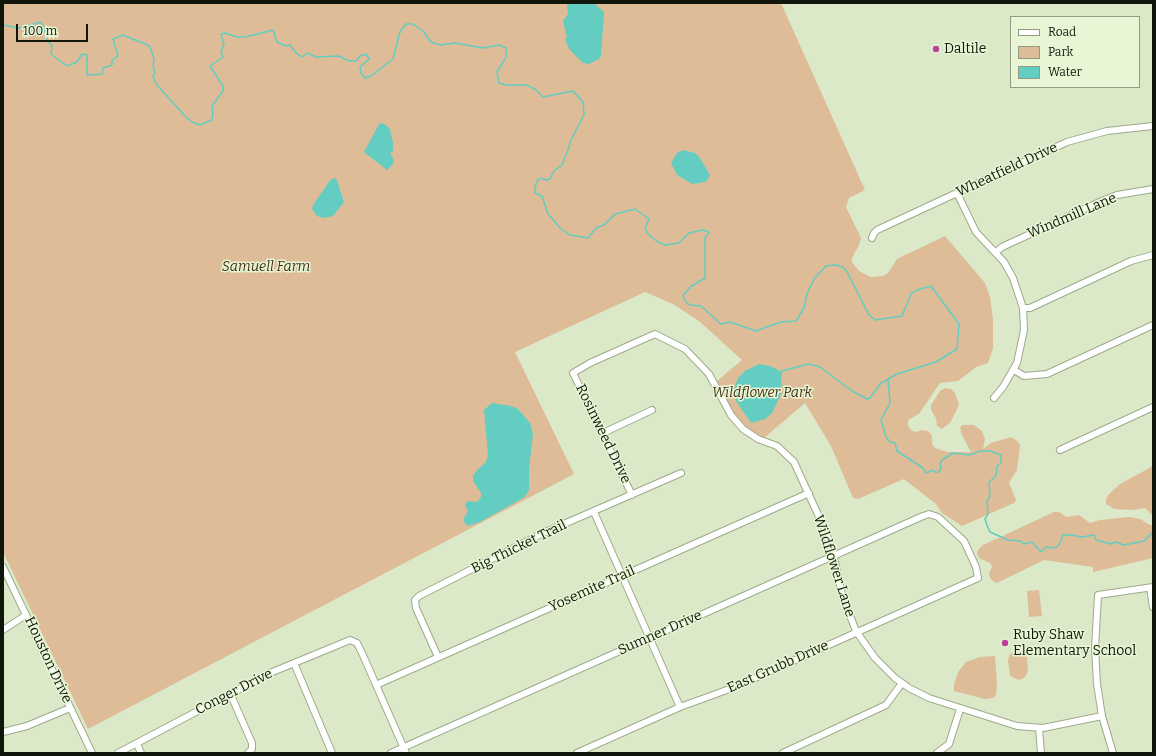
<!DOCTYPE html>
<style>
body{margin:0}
#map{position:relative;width:1156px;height:756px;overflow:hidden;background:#dbe9c9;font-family:Bitter,serif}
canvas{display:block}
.frame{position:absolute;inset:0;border:4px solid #11160b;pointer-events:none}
.legend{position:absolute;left:1010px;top:16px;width:130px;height:72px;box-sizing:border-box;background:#e8f6d6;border:1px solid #929c85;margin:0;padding:5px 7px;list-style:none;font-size:12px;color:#11160b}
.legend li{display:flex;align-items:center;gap:8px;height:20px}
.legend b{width:20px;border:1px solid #929c85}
.scale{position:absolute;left:16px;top:24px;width:72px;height:18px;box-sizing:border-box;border:2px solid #11160b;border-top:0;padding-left:5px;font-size:12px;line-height:14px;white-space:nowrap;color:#11160b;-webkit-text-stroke:3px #e8f6d6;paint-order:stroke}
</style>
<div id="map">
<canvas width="1156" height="756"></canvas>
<div class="frame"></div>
<ul class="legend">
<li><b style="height:5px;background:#fff"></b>Road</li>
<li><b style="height:11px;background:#debc98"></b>Park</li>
<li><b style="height:11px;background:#62cdc0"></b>Water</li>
</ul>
<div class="scale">100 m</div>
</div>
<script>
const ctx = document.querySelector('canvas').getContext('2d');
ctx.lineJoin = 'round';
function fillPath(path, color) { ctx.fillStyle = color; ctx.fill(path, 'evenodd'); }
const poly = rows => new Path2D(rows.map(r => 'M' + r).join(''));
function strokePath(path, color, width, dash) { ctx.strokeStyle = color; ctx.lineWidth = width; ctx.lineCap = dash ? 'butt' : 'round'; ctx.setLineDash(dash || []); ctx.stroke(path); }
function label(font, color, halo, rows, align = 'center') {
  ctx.font = font + ' Bitter,serif'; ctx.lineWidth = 3; ctx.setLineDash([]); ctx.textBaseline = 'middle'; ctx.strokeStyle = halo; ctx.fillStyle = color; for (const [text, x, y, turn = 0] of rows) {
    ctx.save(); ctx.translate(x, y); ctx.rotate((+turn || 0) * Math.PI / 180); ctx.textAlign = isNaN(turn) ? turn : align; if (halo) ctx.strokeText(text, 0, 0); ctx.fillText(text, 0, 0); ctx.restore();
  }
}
const green = poly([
 [3,3,781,3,865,190,849,198,846,207,861,238,859,245,852,258,852,262,859,271,871,277,883,276,888,273,897,259,945,236,985,283,990,297,993,319,993,348,988,363,976,367,958,381,940,383,919,414,908,420,908,426,912,431,917,432,922,430,928,431,932,436,932,444,935,448,947,452,971,452,962,435,960,427,963,425,974,425,982,431,985,439,983,449,991,443,1011,437,1017,441,1020,445,1017,470,1009,483,1016,500,1014,503,962,526,942,513,936,504,904,479,858,499,853,498,831,446,805,403,764,438,746,428,733,414,717,381,742,360,699,321,673,304,645,292,515,352,574,474,88,729,3,552],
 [945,388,951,389,955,393,959,405,950,423,942,429,937,426,936,418,931,410,931,405,940,391],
 [1153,466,1153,516,1145,508,1132,510,1114,509,1106,504,1106,499,1109,494,1120,484],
 [1054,512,1059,512,1066,517,1079,515,1090,523,1100,520,1129,517,1141,519,1146,523,1153,526,1153,558,1093,572,1093,567,1044,560,997,583,994,582,990,578,989,573,992,567,990,563,979,558,977,553,978,550,983,545],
 [1039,590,1042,616,1029,617,1027,591],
 [1019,650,1027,658,1028,672,1024,678,1019,680,1010,676,1008,660,1010,654],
 [995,656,997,684,996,695,993,698,985,699,954,691,954,685,958,672,966,662,980,657]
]);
const water = poly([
 [567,3,594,3,604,12,601,56,599,59,589,64,583,63,569,49,565,39,567,37,563,21,568,14],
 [383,123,390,129,393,143,393,151,390,153,394,160,393,164,387,170,364,152,379,124],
 [683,150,695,153,700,158,710,175,706,182,692,184,677,175,671,163,677,153],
 [336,178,344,202,333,216,323,218,317,216,312,209,313,205,331,179],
 [759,364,770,366,782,372,781,380,782,392,772,413,765,419,751,423,736,401,734,389,738,378,745,371],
 [492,403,511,406,518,409,530,423,533,434,529,469,529,490,525,497,480,522,467,526,463,520,468,511,465,506,466,503,468,501,477,502,481,497,481,493,473,481,473,476,478,469,486,462,488,455,484,410]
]);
const stream = poly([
 [3,25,19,28,41,22,44,28,47,40,52,46,51,54,67,66,77,62,82,54,87,55,87,75,102,74,103,68,112,65,112,60,118,56,113,39,123,35,148,45,150,47,154,59,153,66,155,73,153,76,156,84,184,115,192,122,200,125,212,120,213,114,212,106,223,91,223,86,210,66,223,57,221,51,224,45,221,34,225,33,237,37,245,37,273,30,277,42,286,46,290,45,296,53,302,57,307,53,316,57,339,56,349,61,356,61,360,56,366,54,369,59,360,67,361,73,365,78,371,76,393,59,400,32,406,24,413,24,423,31,431,42,440,45,455,43,483,48,499,45,506,48,506,57,497,72,499,83,506,85,526,85,535,89,543,97,573,91,583,102,584,115,570,142,569,147,562,165,554,171,550,179,546,180,541,178,537,181,535,188,535,193,542,196,548,214,561,229,570,235,588,238,596,228,604,225,615,214,635,209,649,219,645,229,649,235,658,242,665,245,679,243,689,233,703,230,709,232,705,238,705,278,690,287,683,296,686,302,690,305,701,306,721,324,730,322,756,331,781,322,796,321,804,308,807,294,814,279,826,266,836,265,843,267,847,272,869,315,875,320,902,316,911,294,917,290,931,286,959,324,957,349,936,362,897,374,888,379,890,403,881,420,886,437,890,442,895,443,897,451,923,468,926,473,933,470,935,472,939,472,941,468,940,464,942,460,953,453,969,455,981,451,990,451,1001,455,1001,463,997,466,996,476,989,482,990,496,987,501,988,514,985,519,987,525,990,532,1008,540,1021,541,1024,544,1032,542,1041,552,1046,547,1055,548,1059,545,1063,535,1071,535,1082,537,1094,535,1096,540,1111,544,1116,542,1124,545,1144,541,1153,532],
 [781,371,809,364,820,367,852,391,867,399,870,398,881,383,887,380]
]);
const minor = poly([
 [957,193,976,232,1004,262,1013,278,1023,308,1024,330,1017,363,1003,387,994,398],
 [872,238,874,233,877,230,1067,142,1107,131,1153,126],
 [996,252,1002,247,1104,200,1117,195,1153,189],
 [1023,308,1030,308,1131,261,1153,255],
 [1014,370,1024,376,1047,374,1153,325],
 [603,433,652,410],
 [1060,450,1153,407],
 [632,495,573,373,590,363,655,334,685,349,709,374,731,415,743,429,758,439,777,446,794,462,826,532,834,557,842,595,856,631,875,658,895,678,909,688,929,698,1017,726,1043,728,1102,716],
 [594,512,680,707],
 [3,567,92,753],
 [1150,588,1153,607],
 [3,630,26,615],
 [438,657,416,608,415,600,419,596,541,534,681,473],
 [294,663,332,753],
 [376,685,809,493],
 [230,693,252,743,252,749,248,753],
 [1039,728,1041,753],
 [3,732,27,726,70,708],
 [137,744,141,753],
 [118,753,270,673,350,640,357,643,362,653,406,753],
 [391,753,923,516,929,514,938,517,964,541,976,567,978,578,735,687,680,707,577,753],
 [783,753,886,705,902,683],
 [937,753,949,744,960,709],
 [1113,753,1102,716,1097,684,1095,648,1098,595,1153,587]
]);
const markers = [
 [936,49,4,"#ba4196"],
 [1005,643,4,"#ba4196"]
];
const poiNames = [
 ["Daltile",944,49],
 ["Ruby Shaw",1013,635],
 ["Elementary School",1013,651]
];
const streetNames = [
 ["Wheatfield Drive",1007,170,-25],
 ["Windmill Lane",1072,216,-23],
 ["Rosinweed Drive",603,434,64],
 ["Big Thicket Trail",519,547,-26],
 ["Wildflower Lane",834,566,72],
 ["Yosemite Trail",592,589,-24],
 ["Sumner Drive",660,633,-24],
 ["Houston Drive",48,660,65],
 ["East Grubb Drive",778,667,-24],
 ["Conger Drive",234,692,-27]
];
const parkNames = [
 ["Samuell Farm",266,267],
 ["Wildflower Park",762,393]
];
fillPath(green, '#debc98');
fillPath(water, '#62cdc0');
strokePath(stream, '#62cdc0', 1.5);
strokePath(minor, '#9caa8b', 8);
strokePath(minor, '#fff', 6);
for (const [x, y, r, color] of markers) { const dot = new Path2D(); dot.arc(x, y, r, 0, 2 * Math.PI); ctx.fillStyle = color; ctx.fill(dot); strokePath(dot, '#e8f6d6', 1.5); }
label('14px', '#11160b', '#e8f6d6', poiNames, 'left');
label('14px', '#11160b', '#e8f6d6', streetNames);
label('italic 14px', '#473016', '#e8f6d6', parkNames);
</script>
